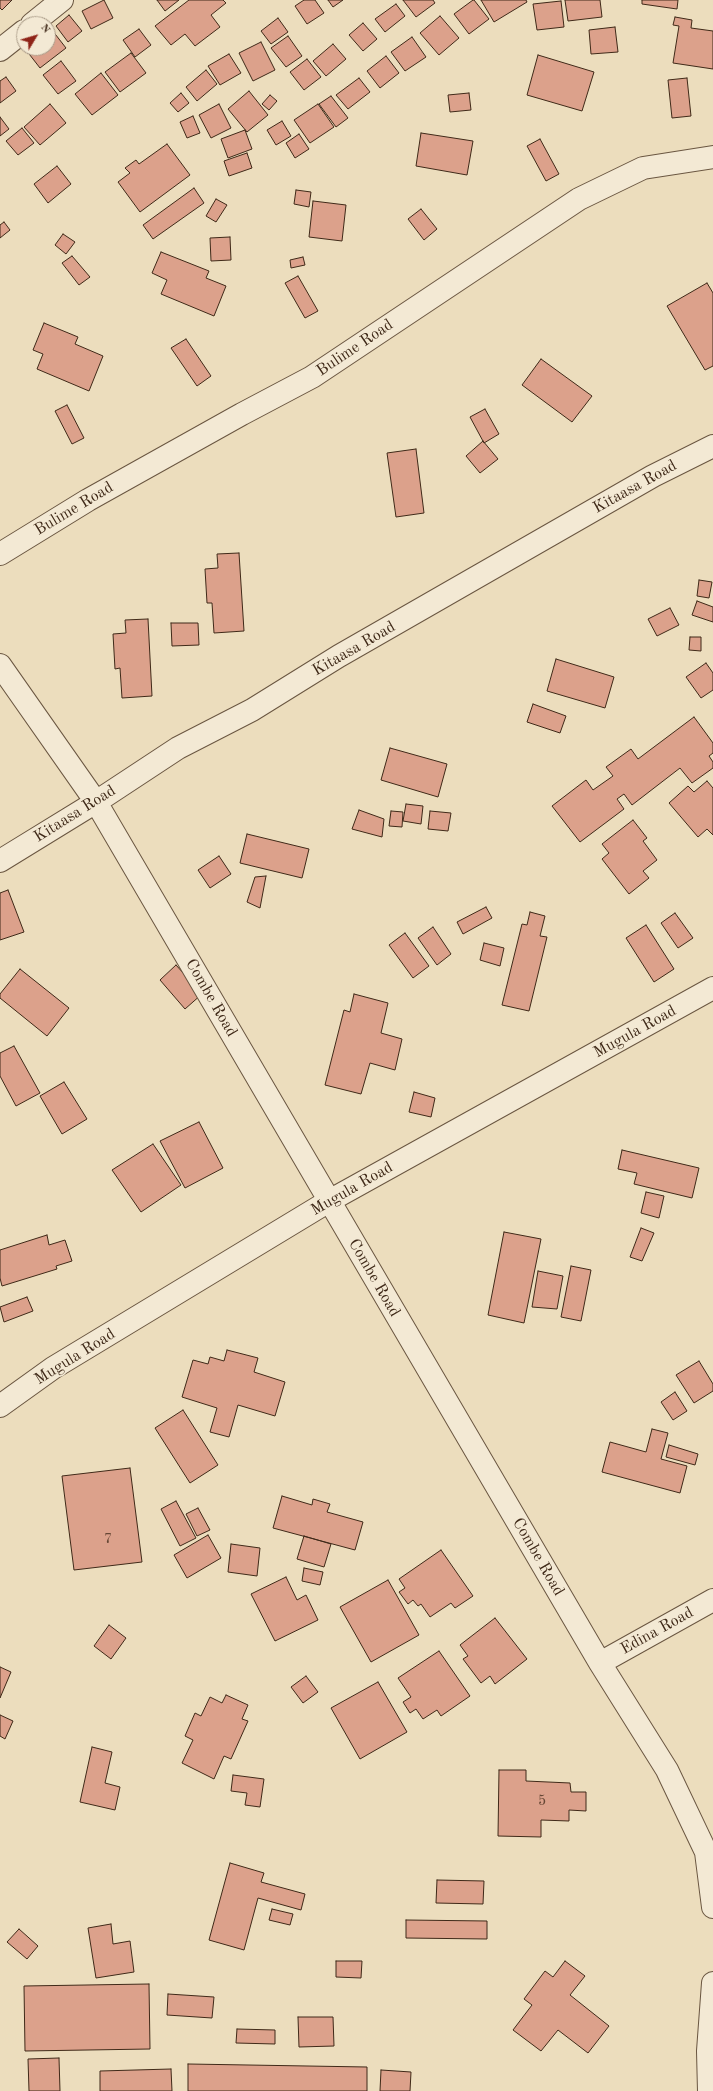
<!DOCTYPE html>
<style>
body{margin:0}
#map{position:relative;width:713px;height:2091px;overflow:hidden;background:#ecddbd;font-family:"Old Standard TT",serif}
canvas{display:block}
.north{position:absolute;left:16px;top:16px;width:40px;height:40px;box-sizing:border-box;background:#f3e9d4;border:1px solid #ab9c89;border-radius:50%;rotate:52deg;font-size:11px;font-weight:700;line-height:16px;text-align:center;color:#3f2918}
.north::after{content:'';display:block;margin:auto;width:14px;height:18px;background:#8f2418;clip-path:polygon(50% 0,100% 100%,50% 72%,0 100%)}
</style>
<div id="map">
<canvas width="713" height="2091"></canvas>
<div class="north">N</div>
</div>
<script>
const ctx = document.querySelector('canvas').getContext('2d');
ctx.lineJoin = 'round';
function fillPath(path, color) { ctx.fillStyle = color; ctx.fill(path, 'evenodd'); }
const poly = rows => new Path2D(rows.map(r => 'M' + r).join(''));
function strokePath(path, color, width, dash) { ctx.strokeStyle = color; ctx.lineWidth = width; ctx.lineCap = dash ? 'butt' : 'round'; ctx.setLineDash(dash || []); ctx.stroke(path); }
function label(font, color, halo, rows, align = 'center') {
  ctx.font = font + ' "Old Standard TT",serif'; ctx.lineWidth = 3; ctx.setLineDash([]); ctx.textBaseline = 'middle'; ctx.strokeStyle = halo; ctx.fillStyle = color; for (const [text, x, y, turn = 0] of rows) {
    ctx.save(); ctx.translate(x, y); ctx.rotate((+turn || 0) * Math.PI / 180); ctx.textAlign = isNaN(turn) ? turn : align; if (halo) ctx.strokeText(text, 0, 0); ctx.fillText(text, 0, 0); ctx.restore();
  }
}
const building = poly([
 [0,0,12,0,2,10,0,8,0,0],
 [104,0,113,18,91,29,82,11,104,0],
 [157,0,179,0,165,11,157,0],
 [189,0,223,0,226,3,211,15,220,27,195,46,185,34,171,45,155,26,189,0],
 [304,0,315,0,324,13,307,24,295,6,304,0],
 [328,0,343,0,333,7,328,0],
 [403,0,433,0,435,3,416,17,403,0],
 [473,0,474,0,489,19,469,34,454,14,473,0],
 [481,0,526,0,527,2,494,22,481,0],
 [565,0,600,0,602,17,568,21,565,0],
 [642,0,678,0,677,9,642,4,642,0],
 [561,1,564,27,537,30,533,4,561,1],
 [396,4,405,16,385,32,375,19,396,4],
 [69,15,82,31,68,42,56,26,69,15],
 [440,16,459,38,439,55,420,33,440,16],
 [675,17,692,20,691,28,713,31,713,69,673,63,679,26,673,25,675,17],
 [278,18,288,32,271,44,261,31,278,18],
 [363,23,377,39,363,51,349,35,363,23],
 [615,27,618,52,591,54,589,30,615,27],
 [139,29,151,45,135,57,123,40,139,29],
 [52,30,66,48,40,68,26,50,28,48,48,48,48,33,52,30],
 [288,36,302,56,286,67,271,48,288,36],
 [412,37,426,57,405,71,391,52,412,37],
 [261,42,275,70,253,81,239,53,261,42],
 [333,44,346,59,326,76,313,61,333,44],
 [131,53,146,73,120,92,105,72,131,53],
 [229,54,241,73,220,85,208,66,229,54],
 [538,55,594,72,582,111,527,95,538,55],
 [386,56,399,73,380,88,367,71,386,56],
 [307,59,321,77,304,90,290,72,307,59],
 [61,61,76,81,58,94,43,75,61,61],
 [206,70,217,84,197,101,186,87,206,70],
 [101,73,118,95,92,115,75,94,101,73],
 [6,77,16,91,0,103,0,81,6,77],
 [359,78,370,92,348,109,336,95,359,78],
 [687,78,691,116,672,118,668,80,687,78],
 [249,91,268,115,247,132,228,109,249,91],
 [181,93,189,103,178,112,170,103,181,93],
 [469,93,471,110,450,112,448,95,469,93],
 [270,95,277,101,269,110,262,104,270,95],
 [331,96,348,118,336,127,319,104,331,96],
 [50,104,66,123,40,145,24,127,50,104],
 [219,104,231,128,211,138,199,115,219,104],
 [318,104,334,127,310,143,294,120,318,104],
 [193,116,200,133,187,138,180,122,193,116],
 [0,117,9,129,0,136,0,117],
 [282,121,291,136,276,145,267,130,282,121],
 [22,128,34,143,18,155,6,141,22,128],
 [245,130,252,149,228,158,221,139,245,130],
 [421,133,473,141,467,175,416,166,421,133],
 [299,134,309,149,295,158,286,143,299,134],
 [540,139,559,174,546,181,527,146,540,139],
 [167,144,190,175,140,212,118,182,130,173,125,168,136,160,139,164,167,144],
 [247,153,252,168,229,176,224,161,247,153],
 [57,166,71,184,48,203,34,184,57,166],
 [194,188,204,203,153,239,143,225,194,188],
 [296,190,311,192,309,207,294,204,296,190],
 [216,199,227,205,216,222,206,216,216,199],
 [313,201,346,205,342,241,309,237,313,201],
 [421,209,437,229,424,240,408,219,421,209],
 [4,222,10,230,0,238,0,225,4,222],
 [63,234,75,242,66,254,55,245,63,234],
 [230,237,231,260,211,261,210,238,230,237],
 [161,252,209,271,206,278,226,286,214,316,161,294,167,280,152,273,161,252],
 [72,256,90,277,79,285,62,263,72,256],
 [303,257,305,265,291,268,290,260,303,257],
 [298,276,318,311,305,318,285,283,298,276],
 [707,283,713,293,713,366,705,370,667,306,707,283],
 [44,323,78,337,75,344,103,356,89,391,37,369,43,354,33,350,44,323],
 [186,339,211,376,197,386,171,348,186,339],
 [541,359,592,396,572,422,522,385,541,359],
 [67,405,84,438,72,444,55,411,67,405],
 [485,409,499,434,484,443,470,417,485,409],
 [483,441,498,459,480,473,466,456,483,441],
 [416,449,424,513,396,517,387,453,416,449],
 [239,553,244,631,214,633,212,603,207,603,205,569,218,568,217,554,239,553],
 [699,580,712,582,709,598,697,596,699,580],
 [697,601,713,607,713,622,692,615,697,601],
 [670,608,679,625,657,636,648,619,670,608],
 [148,619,152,696,122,698,120,668,115,669,113,634,126,633,125,620,148,619],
 [171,623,198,623,199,645,172,646,171,623],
 [690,637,701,637,701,651,689,650,690,637],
 [556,659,614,677,605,708,547,691,556,659],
 [706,663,713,673,713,690,701,698,686,677,706,663],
 [533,704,566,716,560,733,527,722,533,704],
 [694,717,713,743,713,753,709,756,713,762,713,768,692,783,680,768,632,805,624,794,617,799,624,809,580,842,552,806,586,780,593,790,613,776,606,767,631,749,638,759,694,717],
 [390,748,447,764,438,797,381,780,390,748],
 [707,781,713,788,713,835,707,829,698,837,669,803,688,786,694,792,707,781],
 [406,804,423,806,421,824,403,821,406,804],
 [359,810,384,819,382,837,352,829,359,810],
 [391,811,403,812,402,827,389,826,391,811],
 [430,811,451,813,448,831,428,829,430,811],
 [633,820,647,838,643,841,657,860,643,871,649,878,629,894,602,859,609,853,602,844,633,820],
 [247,834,309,849,302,878,240,863,247,834],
 [219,856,231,874,210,888,198,870,219,856],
 [266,876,260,908,247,902,255,877,266,876],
 [8,890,24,932,0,940,0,893,8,890],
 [486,907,492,918,463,934,457,922,486,907],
 [530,912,545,916,540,936,547,937,529,1011,502,1005,522,924,527,925,530,912],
 [675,913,693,938,678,948,661,923,675,913],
 [646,925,674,969,654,982,626,938,646,925],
 [433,927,451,954,437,965,418,938,433,927],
 [405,933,429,966,413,978,389,945,405,933],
 [484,943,504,948,500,966,480,960,484,943],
 [176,965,202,994,185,1009,160,980,176,965],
 [20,969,69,1008,47,1036,0,998,0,994,20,969],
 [354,994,388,1003,381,1033,402,1039,395,1070,370,1063,361,1094,325,1085,344,1010,350,1012,354,994],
 [14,1046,40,1093,16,1106,0,1076,0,1053,14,1046],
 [64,1082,87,1119,62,1134,40,1096,64,1082],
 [414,1092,435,1098,431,1117,409,1112,414,1092],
 [199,1122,223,1168,185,1188,160,1141,199,1122],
 [153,1144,181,1185,141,1212,112,1170,153,1144],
 [622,1150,699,1168,692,1198,634,1184,637,1173,618,1169,622,1150],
 [646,1192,664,1196,659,1218,641,1213,646,1192],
 [641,1228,654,1233,642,1261,630,1257,641,1228],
 [504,1232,541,1239,524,1323,488,1315,504,1232],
 [47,1235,49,1245,65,1240,72,1261,56,1266,57,1269,2,1286,0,1278,0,1250,47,1235],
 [571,1266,591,1270,581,1321,561,1317,571,1266],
 [538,1271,563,1276,557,1309,532,1307,538,1271],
 [27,1297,33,1311,4,1322,0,1307,27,1297],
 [227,1350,258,1358,254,1372,285,1382,275,1416,238,1405,229,1437,210,1432,217,1408,182,1397,193,1360,208,1364,210,1357,224,1361,227,1350],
 [699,1361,713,1384,713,1391,694,1403,676,1375,699,1361],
 [675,1392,687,1411,673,1420,661,1402,675,1392],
 [183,1410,218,1465,190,1483,155,1428,183,1410],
 [652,1429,668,1433,661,1459,687,1466,680,1493,602,1472,610,1442,646,1452,652,1429],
 [669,1445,698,1454,695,1465,666,1457,669,1445],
 [130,1468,142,1562,74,1570,62,1476,130,1468],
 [282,1496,312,1505,313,1499,330,1504,327,1512,363,1522,355,1550,273,1528,282,1496],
 [176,1501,196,1538,180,1546,161,1509,176,1501],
 [198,1508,210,1530,197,1536,186,1514,198,1508],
 [208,1535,221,1558,187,1578,174,1555,208,1535],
 [304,1536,331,1544,324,1567,297,1559,304,1536],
 [231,1544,260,1548,257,1576,228,1572,231,1544],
 [441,1550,473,1596,455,1608,451,1603,430,1617,421,1604,418,1606,413,1600,408,1604,399,1592,405,1588,399,1579,441,1550],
 [304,1568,323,1572,320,1585,302,1581,304,1568],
 [286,1577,297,1600,306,1595,318,1620,275,1641,251,1594,286,1577],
 [388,1580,419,1635,371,1662,340,1607,388,1580],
 [495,1618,527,1659,495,1684,490,1676,481,1683,463,1659,468,1656,460,1645,495,1618],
 [109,1625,126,1638,111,1659,94,1646,109,1625],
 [439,1651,470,1696,441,1716,437,1710,423,1719,416,1709,410,1713,403,1702,411,1697,398,1678,439,1651],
 [0,1667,11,1672,0,1698,0,1667],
 [306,1676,318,1692,303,1703,291,1687,306,1676],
 [378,1682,407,1732,360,1759,331,1708,378,1682],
 [226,1695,248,1705,242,1719,248,1721,231,1759,224,1756,214,1779,182,1763,193,1740,185,1736,195,1713,201,1716,210,1697,222,1703,226,1695],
 [0,1715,13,1721,5,1739,0,1736,0,1715],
 [92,1747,112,1752,105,1783,120,1787,115,1810,80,1802,92,1747],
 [499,1770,526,1770,526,1781,570,1783,571,1792,586,1792,586,1811,569,1810,569,1821,541,1820,541,1837,498,1836,499,1770],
 [233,1775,264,1779,260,1807,245,1805,247,1793,231,1791,233,1775],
 [230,1863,264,1873,261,1882,305,1894,301,1910,258,1898,244,1950,209,1940,230,1863],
 [437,1880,484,1881,483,1904,436,1903,437,1880],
 [272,1909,293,1914,290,1925,269,1920,272,1909],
 [406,1920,487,1921,487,1939,406,1938,406,1920],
 [111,1924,113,1944,130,1941,134,1972,96,1978,88,1928,111,1924],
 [19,1929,38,1946,27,1959,7,1942,19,1929],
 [336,1961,362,1961,361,1978,336,1977,336,1961],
 [565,1961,585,1976,570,1995,609,2026,588,2053,558,2030,541,2051,513,2030,532,2005,524,1999,545,1971,553,1977,565,1961],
 [149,1984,150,2049,25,2051,24,1986,149,1984],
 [168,1994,214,1997,212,2018,167,2015,168,1994],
 [298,2017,333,2017,334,2046,299,2047,298,2017],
 [237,2029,275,2030,275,2044,236,2043,237,2029],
 [59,2058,60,2091,29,2091,28,2059,59,2058],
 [188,2064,367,2067,367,2091,188,2091,188,2064],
 [171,2069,172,2091,100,2091,100,2071,171,2069],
 [381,2070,411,2072,410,2091,380,2091,381,2070]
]);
const minor = poly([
 [32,24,62,0],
 [0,50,24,31],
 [0,554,88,500,242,414,312,377,579,199,643,168,713,157],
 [0,665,96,802,600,1663,667,1770,706,1852,713,1907],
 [0,861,96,802,178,748,252,710,339,656,653,476,713,446],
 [0,1406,53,1368,329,1201,713,988],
 [600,1663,713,1600],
 [709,2091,708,2051,713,1983]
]);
const numberNames = [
 ["7",108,1539],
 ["5",542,1801]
];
const streetNames = [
 ["Bulime Road",355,348,-34],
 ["Kitaasa Road",635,487,-29],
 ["Bulime Road",74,509,-31],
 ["Kitaasa Road",354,649,-30],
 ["Kitaasa Road",75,814,-32],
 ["Combe Road",211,998,60],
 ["Mugula Road",635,1032,-29],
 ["Mugula Road",352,1189,-30],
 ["Combe Road",374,1278,60],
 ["Mugula Road",75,1357,-32],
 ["Combe Road",538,1557,60],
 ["Edina Road",657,1631,-29]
];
fillPath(building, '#dca18b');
strokePath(building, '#3f2918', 1);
strokePath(minor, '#6a5641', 24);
strokePath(minor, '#f3e9d4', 22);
label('14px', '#664735', null, numberNames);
label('16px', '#3f2918', '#f3e9d4', streetNames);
</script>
